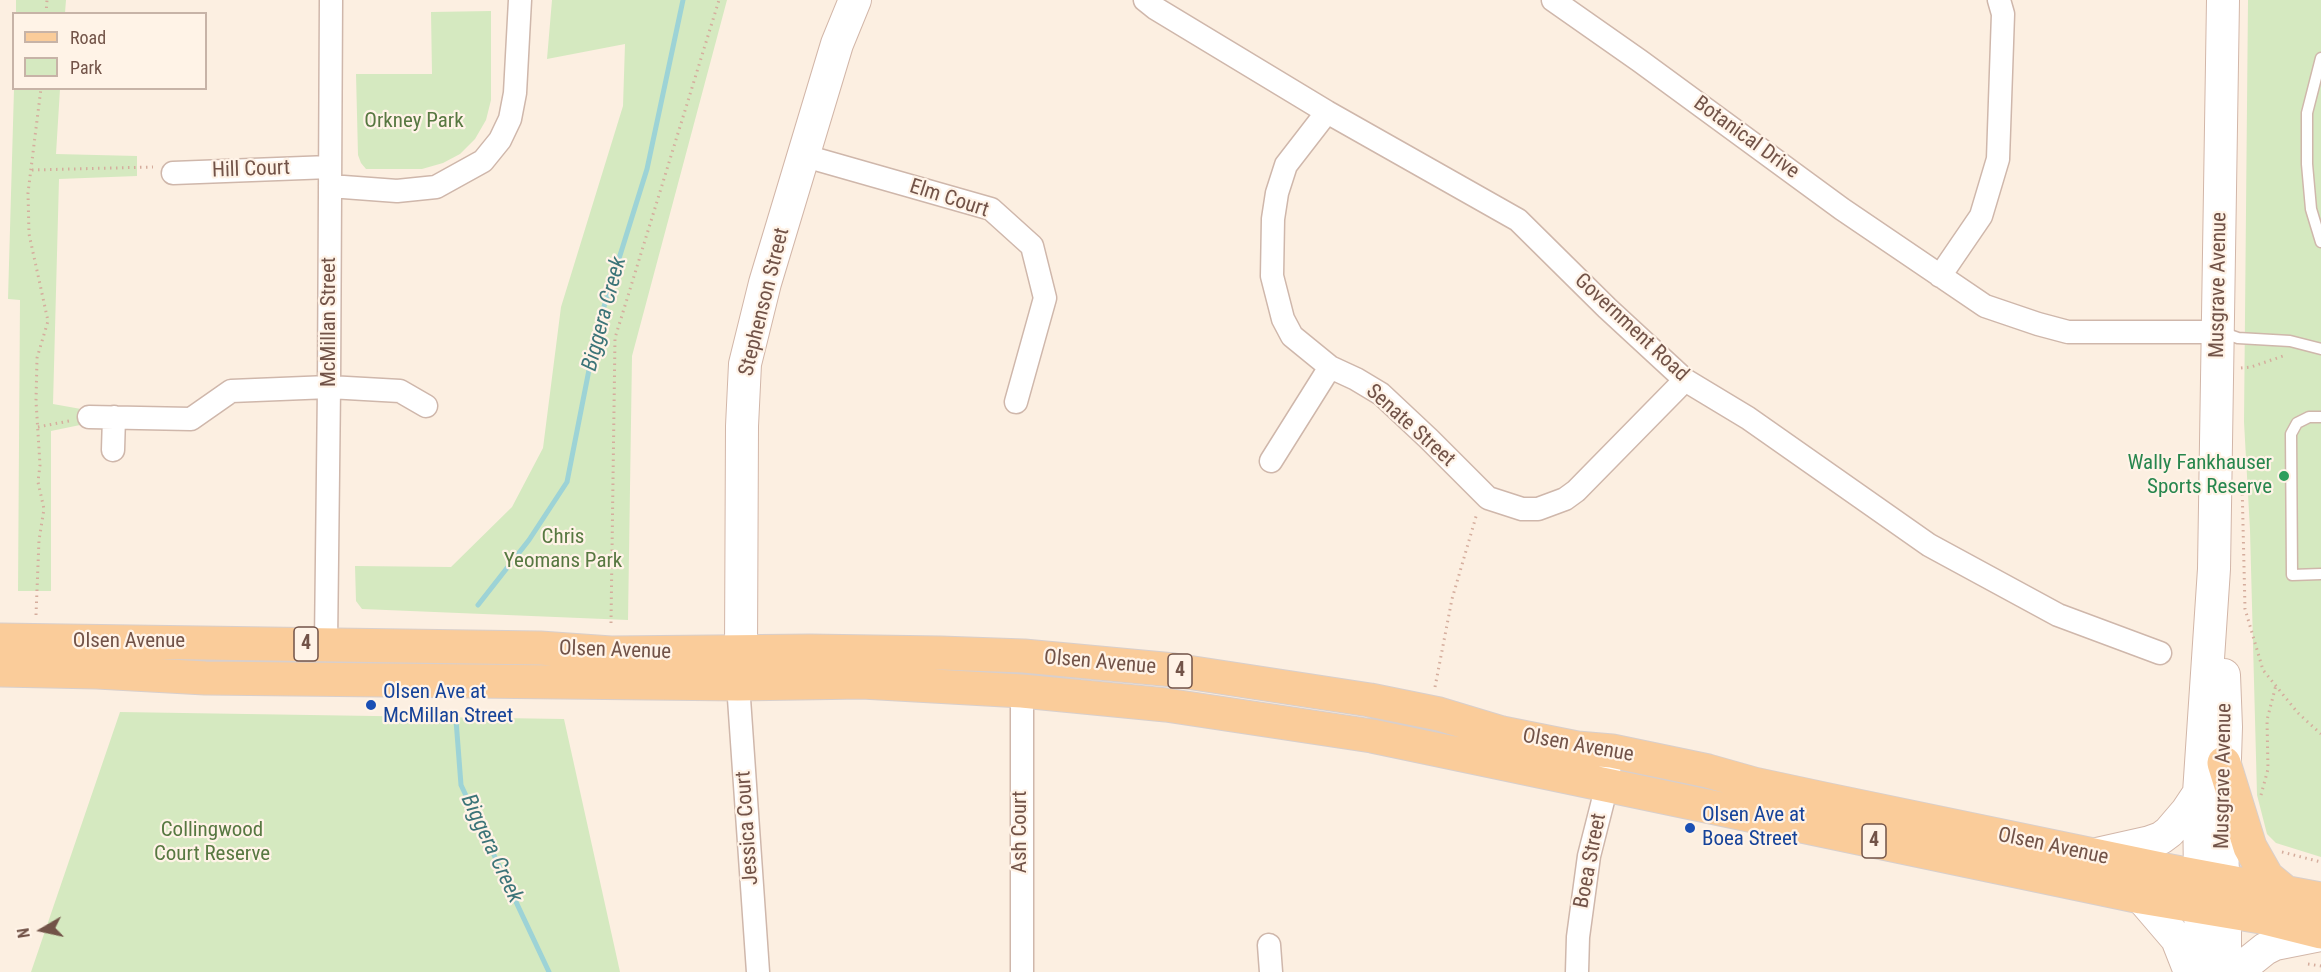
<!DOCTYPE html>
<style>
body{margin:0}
#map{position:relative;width:2321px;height:972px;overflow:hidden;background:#fcefe1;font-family:"Roboto Condensed",sans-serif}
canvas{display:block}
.legend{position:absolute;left:12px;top:12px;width:195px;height:78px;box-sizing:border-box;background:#fff3e7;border:2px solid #c7b3a7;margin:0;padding:8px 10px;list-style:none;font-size:18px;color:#725348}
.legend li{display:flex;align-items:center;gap:12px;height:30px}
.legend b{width:30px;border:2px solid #c7b3a7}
.north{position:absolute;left:12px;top:900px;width:60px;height:60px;-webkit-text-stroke:4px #fff3e7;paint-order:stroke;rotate:261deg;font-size:16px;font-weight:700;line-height:24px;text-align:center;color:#725348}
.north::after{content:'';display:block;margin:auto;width:21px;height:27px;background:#725348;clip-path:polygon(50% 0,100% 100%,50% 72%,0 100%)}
</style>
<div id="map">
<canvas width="2321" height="972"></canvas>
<ul class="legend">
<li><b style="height:8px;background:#facc9a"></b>Road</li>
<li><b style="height:16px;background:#d5e9c0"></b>Park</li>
</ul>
<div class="north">N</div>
</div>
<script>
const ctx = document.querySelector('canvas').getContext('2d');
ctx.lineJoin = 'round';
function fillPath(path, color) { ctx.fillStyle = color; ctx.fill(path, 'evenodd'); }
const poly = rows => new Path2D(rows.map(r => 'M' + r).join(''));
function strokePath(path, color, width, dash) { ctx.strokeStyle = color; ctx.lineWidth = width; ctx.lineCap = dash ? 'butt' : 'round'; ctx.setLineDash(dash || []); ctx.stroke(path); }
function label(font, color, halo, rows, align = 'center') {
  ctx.font = font + ' "Roboto Condensed",sans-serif'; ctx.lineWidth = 4.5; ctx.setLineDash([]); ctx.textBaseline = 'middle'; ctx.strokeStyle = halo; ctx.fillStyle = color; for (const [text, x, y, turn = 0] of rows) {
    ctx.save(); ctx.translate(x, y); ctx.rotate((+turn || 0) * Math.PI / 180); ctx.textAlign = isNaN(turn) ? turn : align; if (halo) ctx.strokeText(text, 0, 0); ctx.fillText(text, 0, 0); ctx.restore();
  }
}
const green = poly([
 [16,0,66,0,65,13,16,13],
 [552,0,727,0,632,356,628,620,362,609,356,601,355,566,451,567,512,507,543,448,561,307,623,106,625,44,547,59],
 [2248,0,2321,0,2321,857,2276,843,2267,834,2257,795,2250,530,2244,422],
 [491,11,491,100,486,120,475,139,460,154,443,163,422,169,366,169,361,163,358,155,356,74,432,74,431,12],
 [14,89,60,89,56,154,137,156,137,176,59,179,53,404,81,409,80,425,51,431,51,591,18,591,20,300,8,299],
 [120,712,564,719,620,972,31,972]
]);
const stream = poly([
 [478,605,529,540,567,482,597,329,647,169,683,0],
 [456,720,461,785,549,972]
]);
const path = poly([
 [46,14,47,0],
 [32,170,153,167],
 [2241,368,2251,367,2283,356],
 [38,427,69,421],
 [2242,482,2245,609,2263,670,2298,713,2321,734],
 [36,615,39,540,44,509,38,482,40,465,36,401,37,358,48,321,29,234,28,193,41,88],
 [611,623,615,338,719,0],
 [1435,687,1452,599,1477,513],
 [2261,795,2268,769,2267,720,2276,685],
 [2282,852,2321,862],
 [2308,964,2321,966]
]);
const lane = poly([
 [2321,58,2307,113,2307,164,2311,209,2321,242],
 [2221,332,2238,338,2290,341,2321,349],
 [2321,417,2309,417,2297,423,2291,434,2292,575,2321,574]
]);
const street = poly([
 [1145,0,1155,8,1327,112,1518,220,1607,308,1685,380,1748,418,1929,545,2058,615,2160,653],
 [1553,0,1640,61,1842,209,1985,306,2038,324,2068,332,2219,332],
 [1327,112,1286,165,1277,193,1273,219,1272,276,1283,319,1292,336,1330,367,1356,379,1381,394,1429,439,1488,498,1522,509,1538,509,1565,499,1576,491,1685,380],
 [805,156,991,209,1032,246,1045,298,1016,402],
 [173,173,330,167],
 [330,186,397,191,436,187,483,161,500,140,510,119,515,93,520,0],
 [1940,276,1981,216,1998,159,2003,14,1999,0],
 [89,417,191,419,231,391,329,387,400,391,426,406],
 [113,450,114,417],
 [1271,461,1330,367],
 [326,644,329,387,331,0],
 [739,671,738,684,758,972],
 [1022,691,1022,972],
 [1269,945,1271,972],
 [1577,972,1578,937,1589,856,1607,785,1612,751]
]);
const secondary = poly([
 [741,651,742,426,745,364,765,283,837,44,855,0],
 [2224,675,2226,727,2222,851,2225,910,2225,972],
 [2092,855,2150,842,2161,838,2169,832,2187,811,2199,793],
 [2141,897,2177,939,2190,972],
 [2201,972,2199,793,2214,569,2223,0],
 [2241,972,2245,965,2265,949,2275,944,2321,935]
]);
const primary = poly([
 [0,640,540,648,611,653,810,651,941,653,1024,656,1174,670,1370,700,1439,714,1502,733,1577,748,1612,751,1708,771,1754,784,1824,799,2170,871,2321,899],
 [0,670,97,672,205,678,738,684,862,682,1022,691,1166,705,1372,736,2141,897,2261,917,2321,932],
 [2224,763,2250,847,2267,877,2284,891]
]);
const markers = [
 [2284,476,6,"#2e9e5b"],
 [371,705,6,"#1a4fb4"],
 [1690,828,6,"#1a4fb4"]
];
const shields = [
 [306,644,24],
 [1180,671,24],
 [1874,841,24]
];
const shieldNames = [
 ["4",306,644],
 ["4",1180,671],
 ["4",1874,841]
];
const parkNames = [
 ["Orkney Park",414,122],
 ["Chris",563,538],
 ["Yeomans Park",563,562],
 ["Collingwood",212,831],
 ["Court Reserve",212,855]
];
const streetNames = [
 ["Botanical Drive",1746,138,36],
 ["Hill Court",251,170,-2],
 ["Elm Court",949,199,18],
 ["Musgrave Avenue",2219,285,-89],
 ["Stephenson Street",765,302,-76],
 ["McMillan Street",330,322,-90],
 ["Government Road",1631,328,43],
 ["Senate Street",1410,426,42],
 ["Olsen Avenue",129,642],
 ["Olsen Avenue",615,651,2],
 ["Olsen Avenue",1100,663,5],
 ["Olsen Avenue",1578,746,10],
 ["Musgrave Avenue",2224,776,-89],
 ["Jessica Court",748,828,-94],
 ["Ash Court",1021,832,-90],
 ["Olsen Avenue",2053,847,12],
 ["Boea Street",1591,861,-79]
];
const leisureNames = [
 ["Wally Fankhauser",2272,464],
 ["Sports Reserve",2272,488]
];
const transitNames = [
 ["Olsen Ave at",383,693],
 ["McMillan Street",383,717],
 ["Olsen Ave at",1702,816],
 ["Boea Street",1702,840]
];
const waterNames = [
 ["Biggera Creek",605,314,-75],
 ["Biggera Creek",491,849,65]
];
fillPath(green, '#d5e9c0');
strokePath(stream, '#9dd3d6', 5);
strokePath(lane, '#cfb7ab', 13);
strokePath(street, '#cfb7ab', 25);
strokePath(secondary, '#d2b6a8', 34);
strokePath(primary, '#d8cfcc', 35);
strokePath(path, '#d5ad9d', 3, [1.5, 4.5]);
strokePath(lane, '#fff', 10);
strokePath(street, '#fff', 22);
strokePath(secondary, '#fff', 32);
strokePath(primary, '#facc9a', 33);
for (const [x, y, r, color] of markers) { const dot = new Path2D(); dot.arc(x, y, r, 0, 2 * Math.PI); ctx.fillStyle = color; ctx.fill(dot); strokePath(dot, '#fff3e7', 2); }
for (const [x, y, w] of shields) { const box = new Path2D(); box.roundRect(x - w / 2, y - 17, w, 34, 4.5); ctx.fillStyle = '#fff3e7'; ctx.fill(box); strokePath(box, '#725348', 1.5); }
label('bold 20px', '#725348', null, shieldNames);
label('21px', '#577841', '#fff3e7', parkNames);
label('21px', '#725348', '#fff3e7', streetNames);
label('21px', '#27864d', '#fff3e7', leisureNames, 'right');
label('21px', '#164399', '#fff3e7', transitNames, 'left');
label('italic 22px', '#3c7478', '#fff3e7', waterNames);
</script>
